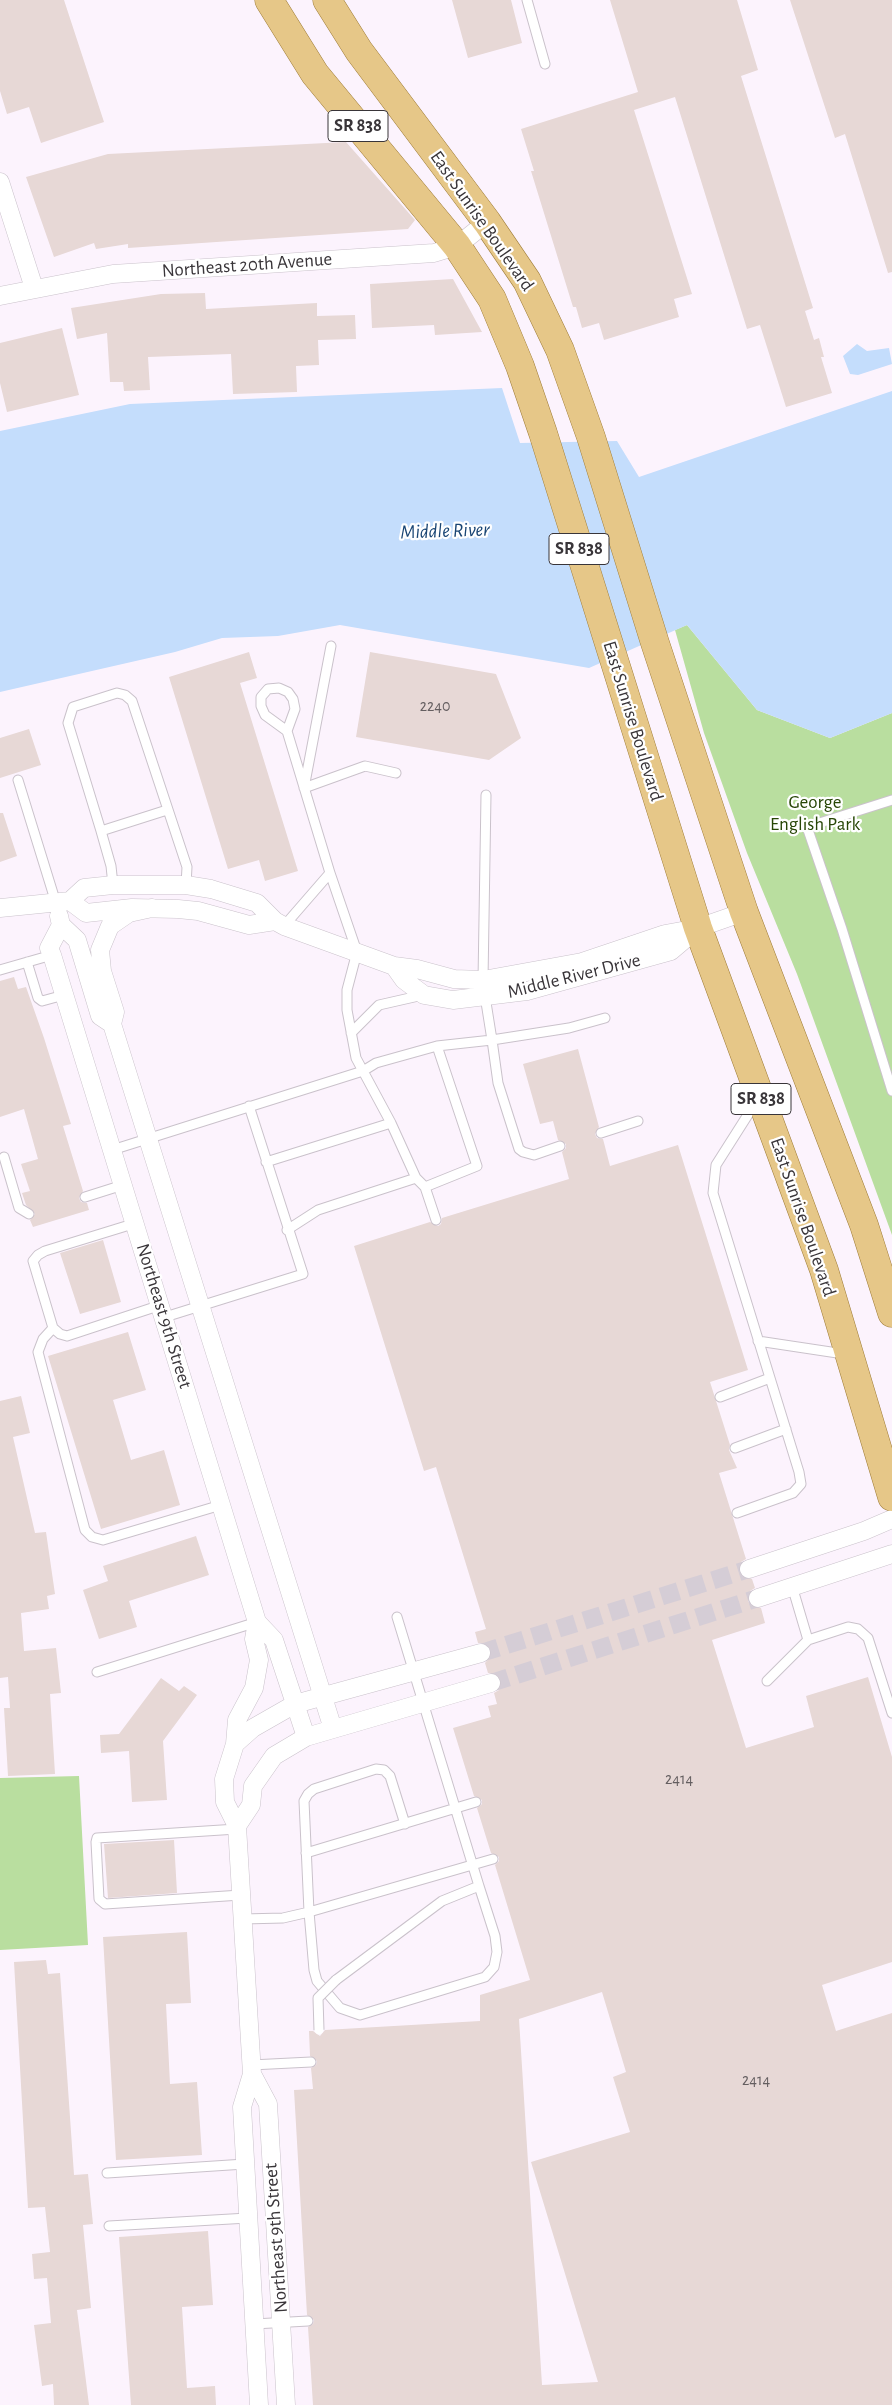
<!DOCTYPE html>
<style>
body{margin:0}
canvas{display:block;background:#fcf3fd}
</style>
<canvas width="892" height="2405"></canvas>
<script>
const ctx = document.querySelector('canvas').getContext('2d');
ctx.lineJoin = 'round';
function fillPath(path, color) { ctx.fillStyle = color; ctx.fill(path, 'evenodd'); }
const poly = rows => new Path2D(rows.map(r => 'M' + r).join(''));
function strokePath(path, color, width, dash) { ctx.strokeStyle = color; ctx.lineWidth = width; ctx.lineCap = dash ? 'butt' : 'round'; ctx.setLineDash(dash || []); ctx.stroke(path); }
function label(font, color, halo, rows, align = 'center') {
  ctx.font = font + ' "Alegreya Sans",sans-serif'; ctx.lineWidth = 4.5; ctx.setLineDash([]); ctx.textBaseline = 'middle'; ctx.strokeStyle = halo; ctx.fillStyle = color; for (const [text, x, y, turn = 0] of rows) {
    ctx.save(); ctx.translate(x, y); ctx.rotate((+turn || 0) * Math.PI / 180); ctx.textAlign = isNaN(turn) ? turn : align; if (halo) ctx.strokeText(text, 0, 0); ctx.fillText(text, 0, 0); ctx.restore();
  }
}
const green = poly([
 [687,625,757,710,830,738,892,713,892,1235,797,974,747,853,704,733,675,630],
 [79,1776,88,1945,0,1950,0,1778]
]);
const water = poly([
 [857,344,867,351,889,348,892,364,858,375,850,374,843,356],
 [502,388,520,443,617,441,639,477,892,391,892,713,830,738,757,710,687,625,589,668,340,625,278,636,222,638,175,652,0,692,0,431,130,404]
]);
const building = poly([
 [0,0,64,0,104,122,41,143,29,107,7,114,0,91],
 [452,0,511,0,522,43,468,58],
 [610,0,737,0,758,70,741,76,813,308,805,311,814,340,819,338,824,357,821,357,832,393,786,407,760,325,747,329,675,97,634,110,692,294,674,299,679,317,604,340,599,323,582,328,576,307,573,307,531,171,534,171,521,129,638,92],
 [790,0,892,0,892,272,888,273,845,134,835,138],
 [346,142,415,220,408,229,128,248,128,244,96,249,94,243,54,257,26,177,108,154],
 [453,279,482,332,435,335,434,325,372,328,370,284],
 [205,293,206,309,317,303,317,316,355,315,356,339,318,340,319,365,296,366,297,392,233,394,231,354,148,357,150,390,124,391,123,382,110,382,107,333,77,339,71,308,161,294],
 [62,328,79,395,7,412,0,383,0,343],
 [249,652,257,678,240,683,298,871,265,881,259,860,228,869,169,677],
 [370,652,496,674,521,738,489,760,356,737],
 [29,729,41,765,0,778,0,738],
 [0,813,3,813,17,856,0,862],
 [14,977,18,989,26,987,44,1038,71,1124,63,1126,83,1191,79,1198,81,1202,87,1203,89,1210,33,1227,30,1220,35,1214,26,1205,22,1193,30,1191,21,1164,38,1159,24,1109,0,1117,0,981],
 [578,1049,599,1127,595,1134,597,1138,603,1139,610,1166,678,1145,748,1370,710,1382,730,1445,729,1450,737,1468,719,1473,746,1559,741,1562,739,1572,742,1577,752,1579,755,1588,750,1591,748,1601,751,1606,761,1608,765,1623,712,1640,746,1748,814,1727,806,1696,868,1677,892,1757,892,1962,822,1985,836,2031,892,2013,892,2405,313,2405,308,2327,313,2324,314,2320,307,2315,294,2090,313,2089,311,2068,316,2065,317,2061,310,2056,309,2031,313,2031,320,2036,325,2030,480,2021,480,1995,530,1980,495,1865,499,1861,499,1857,491,1853,477,1808,482,1804,482,1800,474,1796,453,1728,491,1717,488,1706,497,1704,494,1693,499,1690,501,1681,498,1675,488,1673,485,1663,491,1656,491,1650,484,1643,478,1643,475,1632,486,1629,436,1467,424,1471,354,1246,430,1222,438,1226,441,1224,442,1218,569,1179,562,1152,566,1148,566,1144,558,1140,553,1121,540,1124,523,1064],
 [602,1992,626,2072,613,2077,630,2132,531,2162,598,2382,542,2385,519,2019],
 [103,1240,121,1302,80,1314,60,1253],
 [128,1332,146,1390,113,1400,131,1460,164,1450,180,1505,101,1529,48,1356],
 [21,1396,30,1433,13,1437,35,1533,46,1532,55,1594,47,1596,49,1609,21,1613,24,1651,56,1648,61,1693,50,1694,55,1774,8,1776,4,1708,10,1708,8,1677,0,1678,0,1401],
 [196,1536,209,1575,129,1601,137,1627,99,1639,83,1590,108,1581,103,1566],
 [161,1678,179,1691,184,1686,197,1695,163,1741,167,1800,132,1802,129,1751,101,1753,100,1735,119,1734],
 [174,1840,177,1893,108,1898,104,1844],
 [187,1932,191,2003,166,2004,170,2084,197,2082,202,2155,116,2160,103,1937],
 [46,1960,48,1974,60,1973,74,2175,88,2174,93,2224,83,2225,91,2308,77,2310,89,2405,54,2405,53,2384,42,2386,34,2325,51,2323,47,2278,34,2279,32,2254,50,2252,45,2207,28,2208,14,1962],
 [208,2231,213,2305,182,2307,187,2388,215,2386,216,2405,131,2405,119,2237]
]);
const minorTunnel = poly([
 [481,1653,749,1569],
 [491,1683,758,1598]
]);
const service = poly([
 [527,0,545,64],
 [331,646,304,788,365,766,396,773],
 [18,780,56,903],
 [892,800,807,827,842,929,892,1091],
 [167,810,101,831,68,723,73,707,117,693,125,695,132,701,187,867,186,885],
 [101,831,111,866,113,885],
 [330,873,357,952,347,990,347,1010,356,1058,391,1123,416,1178,425,1187,477,1166,437,1046],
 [284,926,330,873,287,731,295,709,293,699,288,692,279,688,268,689,261,697,261,706,265,715,287,731],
 [27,962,38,998,42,1001,64,995],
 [0,970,52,955],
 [483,980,486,795],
 [351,1033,379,1005,423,995],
 [601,1133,638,1121],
 [560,1146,534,1155,523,1152,519,1149,498,1083,492,1040,569,1028,605,1018],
 [112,1150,363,1071,376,1063,437,1046,492,1040,485,996],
 [4,1157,19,1208,29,1214],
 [266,1162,391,1123],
 [425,1187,436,1220],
 [85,1197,123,1185],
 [287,1230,318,1210,416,1178],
 [161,1305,67,1336,60,1334,53,1328,43,1339,38,1352,85,1530,92,1537,103,1540,221,1505],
 [165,1317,303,1274,249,1106],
 [53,1328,33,1261,38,1255,45,1251,136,1223],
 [758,1341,844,1354],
 [720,1397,770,1378],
 [735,1448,786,1429],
 [737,1513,793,1493,801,1484,799,1472,713,1193,716,1165,756,1102],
 [808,1640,848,1627,858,1629,868,1638,892,1713],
 [97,1672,257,1622],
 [767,1681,808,1640,792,1586],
 [405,1824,390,1776,384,1770,376,1769,314,1789,308,1794,304,1801,309,1912,493,1859],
 [237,1829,97,1838,96,1842,99,1899,105,1904,241,1895],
 [306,1853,476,1802],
 [243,1919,283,1918,309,1912,314,1970,317,1981,340,2008,360,2015,485,1977,494,1967,497,1952,495,1936,479,1886],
 [336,1980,442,1901,479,1886,397,1617],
 [251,2065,311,2062],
 [107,2173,245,2164],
 [109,2226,248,2218],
 [254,2324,308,2321]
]);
const minor = poly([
 [0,182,34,288],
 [0,296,113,274,434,253,457,246,487,222],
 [70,901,86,913,132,908,178,909,198,911,249,925,275,921],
 [0,908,70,901,84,888,113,885,186,885,211,889,257,903,275,921,284,926,394,966,417,969,454,979,483,980,582,962,665,934,698,928,744,912],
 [152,908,129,913,110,926,100,950,102,971,115,1012,112,1024,333,1729],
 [59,916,61,925,77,940,100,1016,112,1024],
 [61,925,49,948,52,955,257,1622,274,1640,306,1737],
 [394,966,404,980,424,995,453,1000,527,991,671,951,697,929],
 [749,1569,864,1531,892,1519],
 [758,1598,892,1554],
 [235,1744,237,1720,254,1688,259,1660,254,1639,257,1622],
 [237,1826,251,1805,253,1786,274,1756,306,1737,491,1683],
 [252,2074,268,2104,286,2405],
 [259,2405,242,2107,252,2074,237,1826,225,1802,224,1779,235,1744,253,1728,295,1704,481,1653]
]);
const primary = poly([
 [269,0,315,74,457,246,492,299,520,366,543,433,698,928,824,1270,892,1497],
 [327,0,359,51,487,222,527,281,560,350,591,437,655,643,744,912,864,1225,892,1313]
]);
const serviceBridge = poly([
 [319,2030,318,1998,336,1980]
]);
const numberNames = [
 ["2240",435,706],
 ["2414",679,1779],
 ["2414",756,2080]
];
const shields = [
 [358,126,60],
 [579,549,60],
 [761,1099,60]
];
const shieldNames = [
 ["SR 838",358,126],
 ["SR 838",579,549],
 ["SR 838",761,1099]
];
const streetNames = [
 ["East Sunrise Boulevard",482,221,55],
 ["Northeast 20th Avenue",247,265,-4],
 ["East Sunrise Boulevard",633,721,73],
 ["Middle River Drive",574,976,-14],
 ["East Sunrise Boulevard",803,1217,71],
 ["Northeast 9th Street",164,1316,73],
 ["Northeast 9th Street",276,2238,-94]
];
const parkNames = [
 ["George",815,802],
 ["English Park",815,824]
];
const waterNames = [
 ["Middle River",445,531,-2]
];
fillPath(green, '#b9de9f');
fillPath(water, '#c4ddfc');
fillPath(building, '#e7d8d6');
strokePath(minorTunnel, '#d5cdd6', 18, [18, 9]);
strokePath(service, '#cac2cb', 11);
strokePath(minor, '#cac2cb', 19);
strokePath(primary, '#9e7c38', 29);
strokePath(service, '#fff', 9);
strokePath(minor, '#fff', 18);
strokePath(primary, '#e6c788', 28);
strokePath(serviceBridge, '#cac2cb', 11, []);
strokePath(serviceBridge, '#fff', 9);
label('16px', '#645e60', null, numberNames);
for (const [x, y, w] of shields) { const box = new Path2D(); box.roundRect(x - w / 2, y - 15.5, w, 31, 4); ctx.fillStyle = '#fff'; ctx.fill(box); strokePath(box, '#393539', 1); }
label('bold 18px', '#393539', null, shieldNames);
label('19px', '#393539', '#fff', streetNames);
label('19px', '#274606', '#fff', parkNames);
label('italic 20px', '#184473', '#fff', waterNames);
</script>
